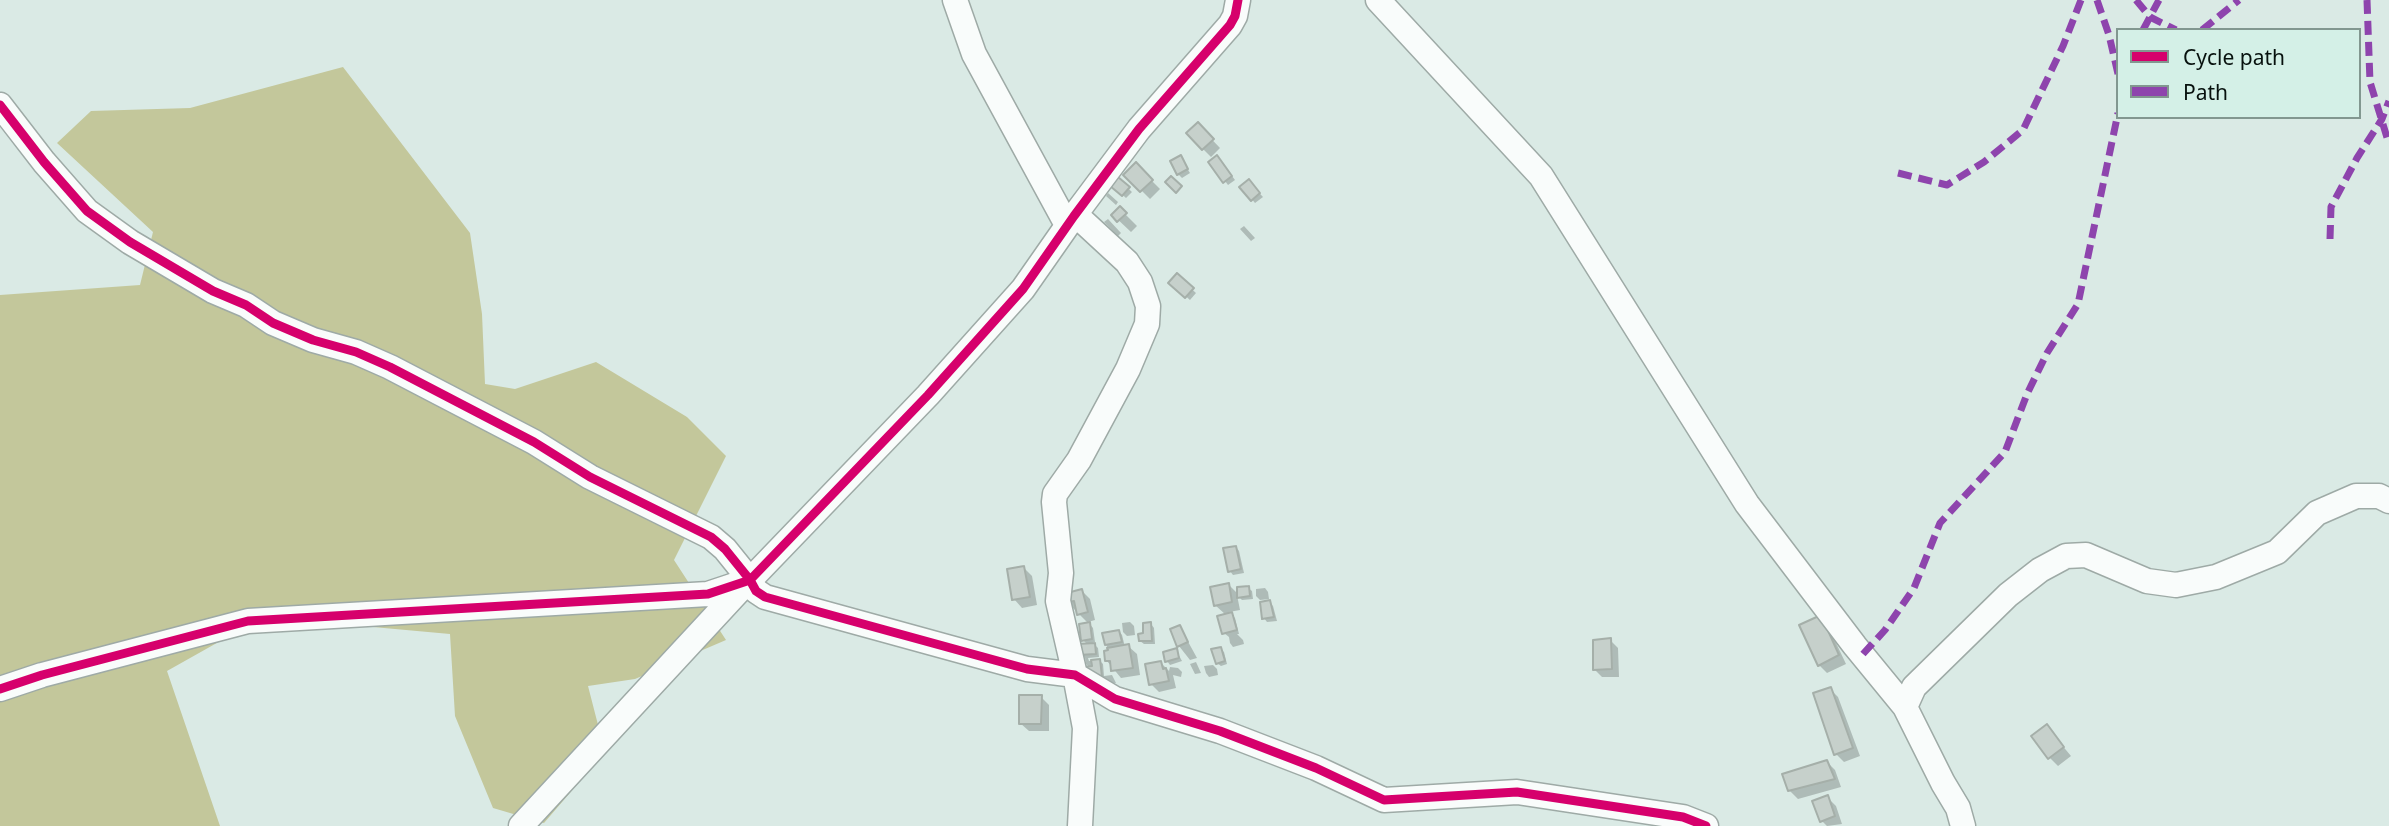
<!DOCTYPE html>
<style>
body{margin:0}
#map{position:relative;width:2389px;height:826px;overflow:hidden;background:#daeae5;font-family:"Noto Sans",sans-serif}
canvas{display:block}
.legend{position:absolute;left:2116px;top:28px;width:245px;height:91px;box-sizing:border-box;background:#d4f0e7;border:2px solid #829790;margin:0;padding:9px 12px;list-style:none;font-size:21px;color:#07110e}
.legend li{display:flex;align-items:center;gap:14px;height:35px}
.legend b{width:35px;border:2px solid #829790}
</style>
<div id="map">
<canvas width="2389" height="826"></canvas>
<ul class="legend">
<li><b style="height:9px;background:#d6006c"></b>Cycle path</li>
<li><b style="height:9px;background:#8e44ad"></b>Path</li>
</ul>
</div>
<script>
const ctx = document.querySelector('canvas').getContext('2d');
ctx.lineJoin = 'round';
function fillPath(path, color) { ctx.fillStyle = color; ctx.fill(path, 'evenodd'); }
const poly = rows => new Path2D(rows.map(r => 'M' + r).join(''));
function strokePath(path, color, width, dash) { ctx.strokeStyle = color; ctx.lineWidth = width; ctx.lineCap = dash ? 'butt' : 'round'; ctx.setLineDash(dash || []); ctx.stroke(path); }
const forest = poly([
 [343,67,470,233,482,314,485,384,515,389,596,362,687,417,726,456,674,560,726,640,635,679,588,686,605,752,544,823,493,808,455,716,450,634,263,617,167,671,220,826,0,826,0,295,140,285,153,232,57,143,91,111,190,108]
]);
const shadow = poly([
 [1198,125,1220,148,1211,157,1188,134],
 [1180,157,1190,173,1182,178,1178,174],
 [1221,161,1235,180,1228,185,1225,181],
 [1136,165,1160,189,1150,199,1126,175],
 [1118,179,1132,192,1126,198,1113,186],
 [1249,182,1263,197,1255,203,1242,187],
 [1108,193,1118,202,1116,205,1106,196],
 [1120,209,1137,226,1131,232,1113,215],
 [1108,219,1121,233,1118,236,1104,222],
 [1244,226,1255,238,1251,241,1240,229],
 [1177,276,1196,293,1190,300,1171,283],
 [1236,547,1239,551,1244,573,1233,575,1230,571],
 [1024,568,1032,576,1037,605,1022,608,1014,599],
 [1229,585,1239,595,1248,588,1252,591,1253,599,1242,600,1237,595,1240,610,1229,612,1235,618,1239,634,1237,634,1243,640,1244,644,1233,647,1230,643,1229,637,1224,633,1226,615,1215,605],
 [1265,588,1268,592,1269,599,1260,600,1256,596,1256,589],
 [1082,591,1090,599,1095,620,1088,622,1093,628,1095,642,1093,643,1098,648,1099,657,1088,658,1089,661,1099,660,1103,664,1104,676,1112,675,1116,683,1090,682,1090,668,1086,664,1085,658,1079,654,1088,645,1083,640,1089,624,1079,614,1077,610,1075,610,1067,602],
 [1269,602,1273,606,1277,621,1267,622,1264,618],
 [1130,622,1134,626,1135,635,1127,636,1123,632,1122,623],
 [1151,624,1154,628,1155,644,1144,644,1140,641],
 [1828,626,1846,664,1827,673,1819,665],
 [1180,627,1197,658,1190,660,1179,646],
 [1119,631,1122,635,1125,647,1128,646,1137,654,1140,675,1121,678,1107,661,1110,652,1106,645],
 [1610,640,1618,648,1619,677,1602,677,1594,669],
 [1220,649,1224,652,1227,664,1221,666,1217,663],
 [1176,650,1182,661,1170,665,1167,661],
 [1196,662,1201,673,1195,674,1190,664],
 [1161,663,1169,671,1170,667,1178,668,1182,672,1181,677,1173,675,1176,688,1159,692,1151,684],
 [1213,665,1217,669,1218,675,1209,677,1206,673,1204,666],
 [1830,689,1838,697,1860,756,1844,762,1836,754],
 [1041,697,1049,705,1049,731,1029,731,1020,723],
 [2046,726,2071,756,2058,766,2050,758],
 [1827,762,1835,770,1841,787,1798,799,1789,790],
 [1827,797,1836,806,1842,824,1827,826,1822,821]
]);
const building = poly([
 [1198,122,1214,139,1202,150,1186,133,1198,122],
 [1181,155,1188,169,1177,175,1170,161,1181,155],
 [1217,155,1232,176,1223,183,1208,162,1217,155],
 [1136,162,1153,180,1140,192,1123,175,1136,162],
 [1171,176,1182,186,1176,193,1165,182,1171,176],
 [1118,177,1130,187,1122,196,1110,186,1118,177],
 [1249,179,1260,193,1251,201,1239,187,1249,179],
 [1120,206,1127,213,1117,222,1111,215,1120,206],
 [1177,273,1194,288,1185,298,1168,283,1177,273],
 [1236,546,1241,569,1228,572,1223,548,1236,546],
 [1024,566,1030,597,1012,600,1007,569,1024,566],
 [1229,583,1232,602,1214,606,1210,587,1229,583],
 [1249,586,1250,596,1237,598,1237,587,1249,586],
 [1082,589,1088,612,1077,615,1074,601,1065,603,1063,594,1082,589],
 [1270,600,1274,617,1262,619,1260,602,1270,600],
 [1232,612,1237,630,1222,634,1217,616,1232,612],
 [1821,615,1839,655,1818,666,1799,625,1821,615],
 [1090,622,1092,639,1081,641,1079,624,1090,622],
 [1151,622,1152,641,1139,641,1138,634,1143,633,1143,623,1151,622],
 [1180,625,1188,642,1177,647,1170,629,1180,625],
 [1119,630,1122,642,1105,645,1102,633,1119,630],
 [1611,638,1612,669,1593,670,1593,640,1611,638],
 [1095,643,1096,654,1078,655,1077,644,1095,643],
 [1129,644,1133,668,1111,671,1110,661,1105,661,1104,651,1108,650,1107,648,1129,644],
 [1221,647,1225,661,1216,664,1211,649,1221,647],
 [1177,648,1179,658,1165,662,1163,652,1177,648],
 [1100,659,1102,677,1083,667,1092,666,1091,660,1100,659],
 [1161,661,1163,669,1166,668,1169,681,1149,685,1145,664,1161,661],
 [1831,687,1853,748,1834,755,1813,693,1831,687],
 [1019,695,1042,695,1041,724,1019,724,1019,695],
 [2047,724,2064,747,2048,759,2031,736,2047,724],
 [1827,760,1835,779,1788,791,1782,774,1827,760],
 [1828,795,1835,816,1820,822,1812,801,1828,795]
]);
const minor = poly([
 [955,0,974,54,1067,225],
 [1378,0,1541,176,1747,504,1855,646,1905,707],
 [0,105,44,162,87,211,130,242,213,291,246,305,273,323,313,340,356,352,390,367,534,442,590,477,711,537,725,549,750,580,756,591,765,597,1027,669,1075,675,1115,699,1220,731,1316,768,1384,800,1517,792,1683,817,1706,826],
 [1075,214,1127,262,1140,282,1148,306,1147,324,1128,369,1079,460,1055,494,1054,502,1061,573,1058,601,1075,675,1085,728,1080,826],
 [0,689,42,675,248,621,708,594,750,580,928,395,1023,289,1074,216,1139,129,1230,25,1235,16,1238,0],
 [521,826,746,583],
 [1963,826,1958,808,1943,783,1905,707,1914,687,2008,595,2040,570,2066,556,2086,555,2147,581,2176,585,2216,577,2277,552,2317,513,2356,496,2379,496,2389,501]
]);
const quiet = poly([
 [2097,0,2109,35,2118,74],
 [2136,0,2150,17,2176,30],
 [2367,0,2370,82,2389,144],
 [2143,30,2159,0],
 [2202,30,2239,0],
 [1898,173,1947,185,1984,162,2023,130,2063,46,2081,0],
 [2330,239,2331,207,2357,158,2382,119,2389,101],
 [1863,654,1885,630,1914,588,1940,523,2005,452,2027,394,2047,353,2078,304,2118,113]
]);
const cycleway = poly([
 [0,105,44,162,87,211,130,242,213,291,246,305,273,323,313,340,356,352,390,367,534,442,590,477,711,537,725,549,750,580,756,591,765,597,1027,669,1075,675,1115,699,1220,731,1316,768,1384,800,1517,792,1683,817,1706,826],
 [0,689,42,675,248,621,708,594,750,580,928,395,1023,289,1074,216,1139,129,1230,25,1235,16,1238,0]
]);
fillPath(forest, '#c3c79b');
fillPath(shadow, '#0003');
fillPath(building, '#c6d0cb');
strokePath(building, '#a5afa9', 2);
strokePath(minor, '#9eaaa6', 27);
strokePath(minor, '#f9fcfb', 24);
strokePath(quiet, '#8e44ad', 7, [14, 7]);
strokePath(cycleway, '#d6006c', 9);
</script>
